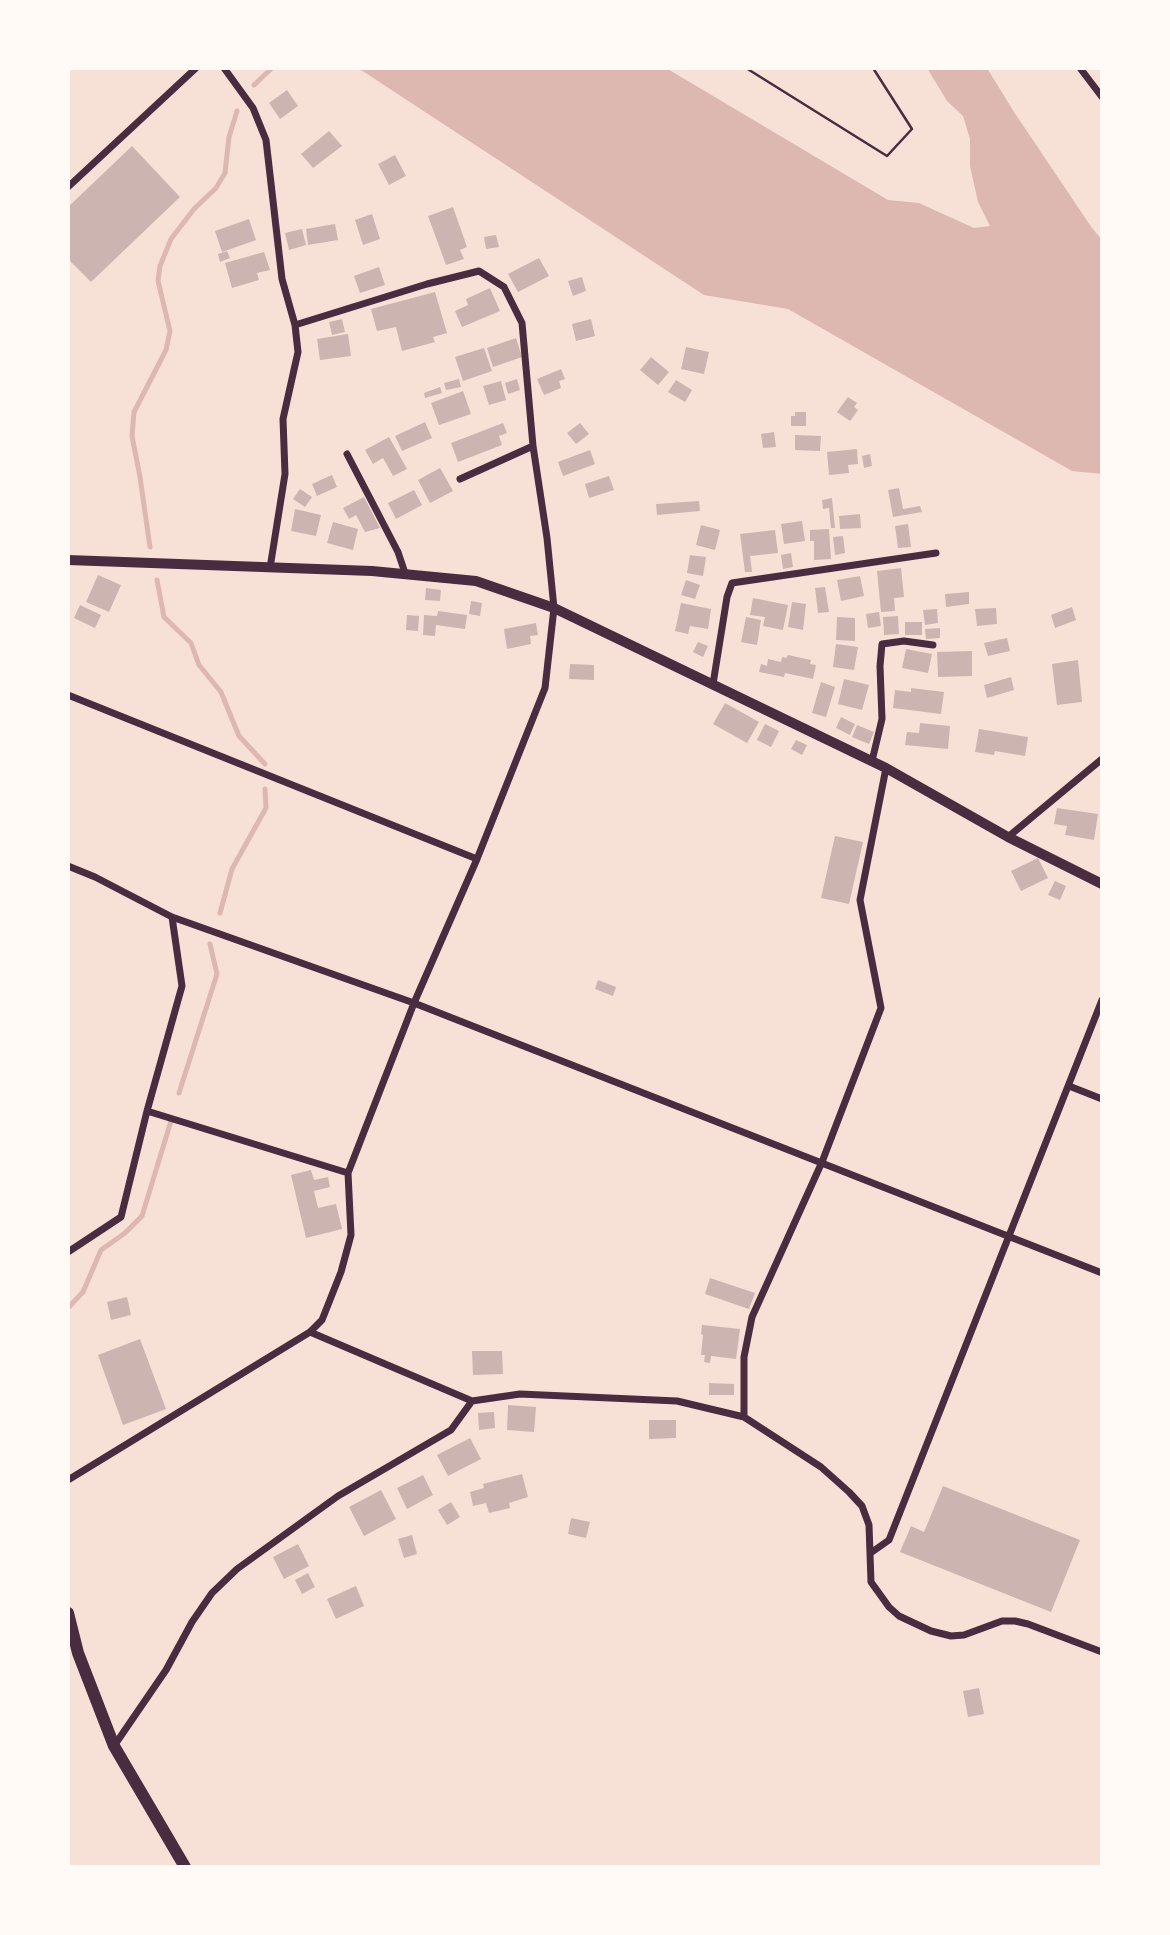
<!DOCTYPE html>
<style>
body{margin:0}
#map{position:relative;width:1170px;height:1935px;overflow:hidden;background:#f7e1d7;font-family:"Sofia Sans Condensed",sans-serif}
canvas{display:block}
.frame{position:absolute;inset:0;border:70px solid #fffaf5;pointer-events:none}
</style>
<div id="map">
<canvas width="1170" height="1935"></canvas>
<div class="frame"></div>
</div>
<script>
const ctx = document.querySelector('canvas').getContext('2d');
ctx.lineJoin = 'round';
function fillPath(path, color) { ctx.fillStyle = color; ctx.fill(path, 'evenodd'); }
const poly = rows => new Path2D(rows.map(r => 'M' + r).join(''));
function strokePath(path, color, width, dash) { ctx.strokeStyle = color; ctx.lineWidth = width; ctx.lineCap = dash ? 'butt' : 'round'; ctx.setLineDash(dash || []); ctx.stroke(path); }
const water = poly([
 [358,68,666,68,888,200,919,203,974,228,990,226,978,202,970,166,970,139,963,116,947,101,927,68,987,68,1014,112,1092,228,1102,240,1102,474,1072,471,788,309,704,295]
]);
const stream = poly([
 [254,85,272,68],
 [150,547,140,477,132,436,134,412,166,350,170,331,158,281,160,266,171,239,194,209,216,188,225,173,229,137,237,111],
 [157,580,164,617,191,643,199,665,221,692,239,736,265,764],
 [220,913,232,869,266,808,265,789],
 [179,1093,217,974,210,944],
 [68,1308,83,1292,101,1250,125,1233,142,1216,171,1121]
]);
const building = poly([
 [287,90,298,106,280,119,269,103],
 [329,131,342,146,313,168,301,154],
 [132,146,180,197,91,282,68,259,68,207],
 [395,155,406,176,389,185,378,164],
 [453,207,467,247,460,250,464,259,446,265,428,216],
 [372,214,380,239,363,245,355,220],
 [249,219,256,240,222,252,215,231],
 [335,224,338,240,308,245,306,229],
 [302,229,306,245,289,250,285,233],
 [496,235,499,247,486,249,484,237],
 [227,251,230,258,220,262,218,254],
 [264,252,270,270,257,273,259,280,232,288,225,263],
 [539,258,549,276,518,292,508,274],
 [379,267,385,285,360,293,354,276],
 [582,277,586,291,573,296,568,281],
 [490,288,500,311,462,327,455,311,468,305,466,299],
 [435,292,447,333,433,337,435,342,402,351,396,327,377,331,371,309],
 [342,319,345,332,332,335,329,322],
 [591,319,595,336,576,341,572,324],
 [348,334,351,356,320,360,317,339],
 [516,338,522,357,493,367,487,348],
 [686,347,709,352,704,374,681,369],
 [484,348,492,371,463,381,455,357],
 [651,357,669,372,658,385,640,370],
 [561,369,565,379,559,381,561,388,544,395,537,379],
 [459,379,461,387,446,390,444,383],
 [517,379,520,390,508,394,505,383],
 [676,380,692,390,685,402,668,392],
 [501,381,506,400,489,405,483,386],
 [440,387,442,393,425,398,424,393],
 [463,391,471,414,439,425,431,403],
 [848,397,857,403,854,407,858,410,850,421,837,412],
 [795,412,806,412,806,426,791,426,791,416,795,416],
 [425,422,432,438,402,451,395,436],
 [503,423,507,433,499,436,502,445,458,462,451,443],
 [580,423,589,434,576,444,567,433],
 [774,432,776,447,763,448,761,434],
 [795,435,821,436,820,451,795,450],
 [389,437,407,469,393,476,383,458,373,464,365,450],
 [857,449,858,464,848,465,849,473,829,475,827,452],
 [590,450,595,464,563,476,558,462],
 [870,454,872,466,864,468,862,456],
 [440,468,453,491,430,503,418,480],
 [332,475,337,487,317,496,312,484],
 [609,476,614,490,589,498,585,484],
 [899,488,903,509,920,506,922,512,893,517,888,490],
 [300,489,312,497,305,507,293,499],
 [414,490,422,505,396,519,388,503],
 [364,497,380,528,365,532,356,515,349,519,343,508],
 [832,498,835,528,831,528,829,508,823,509,822,500],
 [699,501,700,511,657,515,656,504],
 [295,509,321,515,316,536,291,531],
 [860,514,861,528,840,529,839,516],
 [802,521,805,541,784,544,781,524],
 [333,522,358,529,353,550,327,543],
 [908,524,911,547,898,548,895,526],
 [701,525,720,530,715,550,696,545],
 [829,529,831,559,814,560,814,541,810,541,810,530],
 [775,530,778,553,750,556,752,572,745,572,740,534],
 [843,536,845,553,835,555,833,537],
 [791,553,793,567,783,569,781,555],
 [690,555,706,557,703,576,687,573],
 [901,568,904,597,894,598,895,611,881,612,877,571],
 [98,575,121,585,109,612,86,602],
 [860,576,864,596,841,601,837,580],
 [686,580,700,585,695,599,681,595],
 [825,587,829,612,818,613,815,588],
 [426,588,441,590,440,601,425,600],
 [969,592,969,604,946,607,945,594],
 [753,598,788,605,783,630,763,626,765,617,750,615],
 [471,601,482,603,480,616,469,614],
 [792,602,806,604,803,630,788,627],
 [681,603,711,609,708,629,690,626,688,634,675,631],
 [80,605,101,615,95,628,74,618],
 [1072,607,1076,620,1055,628,1051,615],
 [996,608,997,624,977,626,975,609],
 [937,609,938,623,925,625,923,610],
 [438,611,467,615,465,629,436,625,435,636,423,635,424,615,437,616],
 [879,612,881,626,868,628,866,614],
 [407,615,419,616,418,631,406,630],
 [898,616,899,634,884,635,883,617],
 [746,617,761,620,757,645,741,642],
 [837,617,855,618,855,641,836,640],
 [905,622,922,622,922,635,905,635],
 [536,623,538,635,530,636,531,644,507,649,504,629],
 [940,628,940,638,926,639,925,629],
 [1007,638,1010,651,988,656,984,643],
 [698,642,708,646,703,657,693,652],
 [836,644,858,647,854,670,833,667],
 [906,649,932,654,928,673,902,668],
 [972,651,972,676,938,677,937,652],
 [788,655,811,660,810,664,816,665,813,679,785,673,784,677,759,672,761,664,767,666,768,659,781,662,782,657,786,658],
 [1078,660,1082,702,1057,705,1052,664],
 [570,664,594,665,594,680,569,679],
 [1011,677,1014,690,987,698,984,685],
 [844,679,869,685,862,710,838,704],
 [821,682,835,687,826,717,812,713],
 [911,688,944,692,941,714,893,708,895,690,911,692],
 [725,703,759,722,747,743,713,724],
 [841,717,855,724,850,735,836,728],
 [920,723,950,726,948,749,905,745,907,732,919,733],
 [765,724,779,731,771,747,757,740],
 [857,725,874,732,869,744,852,737],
 [979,729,1028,737,1025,756,995,751,994,755,975,752],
 [796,740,807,745,802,755,791,749],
 [1057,808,1098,814,1094,840,1065,835,1067,826,1054,824],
 [835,836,863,842,849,904,821,898],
 [1038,858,1048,878,1021,891,1011,871],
 [1055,881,1066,886,1060,900,1048,895],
 [598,980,616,987,613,996,595,989],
 [311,1170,314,1180,328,1177,330,1187,314,1191,318,1208,336,1204,342,1229,306,1238,291,1175],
 [710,1278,755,1293,749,1309,705,1294],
 [127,1297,131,1315,111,1320,107,1302],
 [702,1325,740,1329,736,1359,711,1356,710,1363,704,1362,705,1355,701,1355,703,1335,701,1334],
 [140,1339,166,1409,123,1425,98,1355],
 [472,1351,502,1351,503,1374,473,1375],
 [709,1383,734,1384,734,1395,709,1395],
 [508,1405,536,1407,534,1432,507,1430],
 [494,1412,495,1428,479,1430,478,1413],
 [649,1420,676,1420,676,1438,649,1439],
 [470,1438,481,1459,448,1476,437,1455],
 [522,1474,528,1497,509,1503,510,1508,489,1513,486,1503,473,1506,470,1492,484,1488,483,1484],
 [423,1475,433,1495,407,1509,397,1488],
 [943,1486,1080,1540,1051,1612,900,1552,911,1526,924,1532],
 [381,1490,396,1519,364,1536,349,1507],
 [451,1502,460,1517,447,1525,438,1510],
 [571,1518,590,1522,586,1538,568,1534],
 [412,1535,417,1554,404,1558,398,1539],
 [298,1544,309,1566,284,1579,273,1557],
 [308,1573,315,1587,302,1594,295,1580],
 [356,1586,364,1606,336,1619,327,1599],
 [979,1688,984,1714,968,1717,963,1691]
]);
const path = poly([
 [746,68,887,156,912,129,873,68]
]);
const minor = poly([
 [224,68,253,108,266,140,282,279,295,325,427,284,479,271,504,287,522,323,533,446,547,538,554,608,545,688,477,859,414,1003,1102,1273],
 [1080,68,1102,97],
 [68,187,196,68],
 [347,454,398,552,405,573],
 [460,479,533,446],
 [270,568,285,474,283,419,298,352,295,325],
 [713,684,727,597,732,583,936,553],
 [68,695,477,859],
 [872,761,882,719,880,666,882,644,904,641,933,645],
 [1008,837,1102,759],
 [68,866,95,877,172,917,414,1003,348,1173,351,1235,341,1272,322,1320,310,1332,68,1480],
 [1069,1086,1102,1099],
 [147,1111,348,1173],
 [68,1252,121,1217,147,1111,182,986,172,917],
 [310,1332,472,1401,520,1394,677,1401,744,1417,821,1467,849,1492,862,1506,869,1525,871,1582,889,1607,899,1616,931,1631,951,1636,964,1635,1002,1621,1015,1621,1028,1624,1102,1652],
 [744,1417,744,1357,752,1317,822,1162,881,1008,860,900,886,768],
 [872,1552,889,1540,1102,1000],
 [114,1746,166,1670,192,1622,212,1593,237,1569,338,1496,451,1430,472,1401]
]);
const tertiary = poly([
 [68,560,372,571,476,581,554,608,886,768,1008,837,1102,884]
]);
const secondary = poly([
 [68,1613,78,1653,114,1746,185,1867]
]);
fillPath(water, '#dcb8b0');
strokePath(stream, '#dcb8b0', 5);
fillPath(building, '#ccb4b1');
strokePath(path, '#4a2c40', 2.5);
strokePath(minor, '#4a2c40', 7);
strokePath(tertiary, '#4a2c40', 10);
strokePath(secondary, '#4a2c40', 12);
</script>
